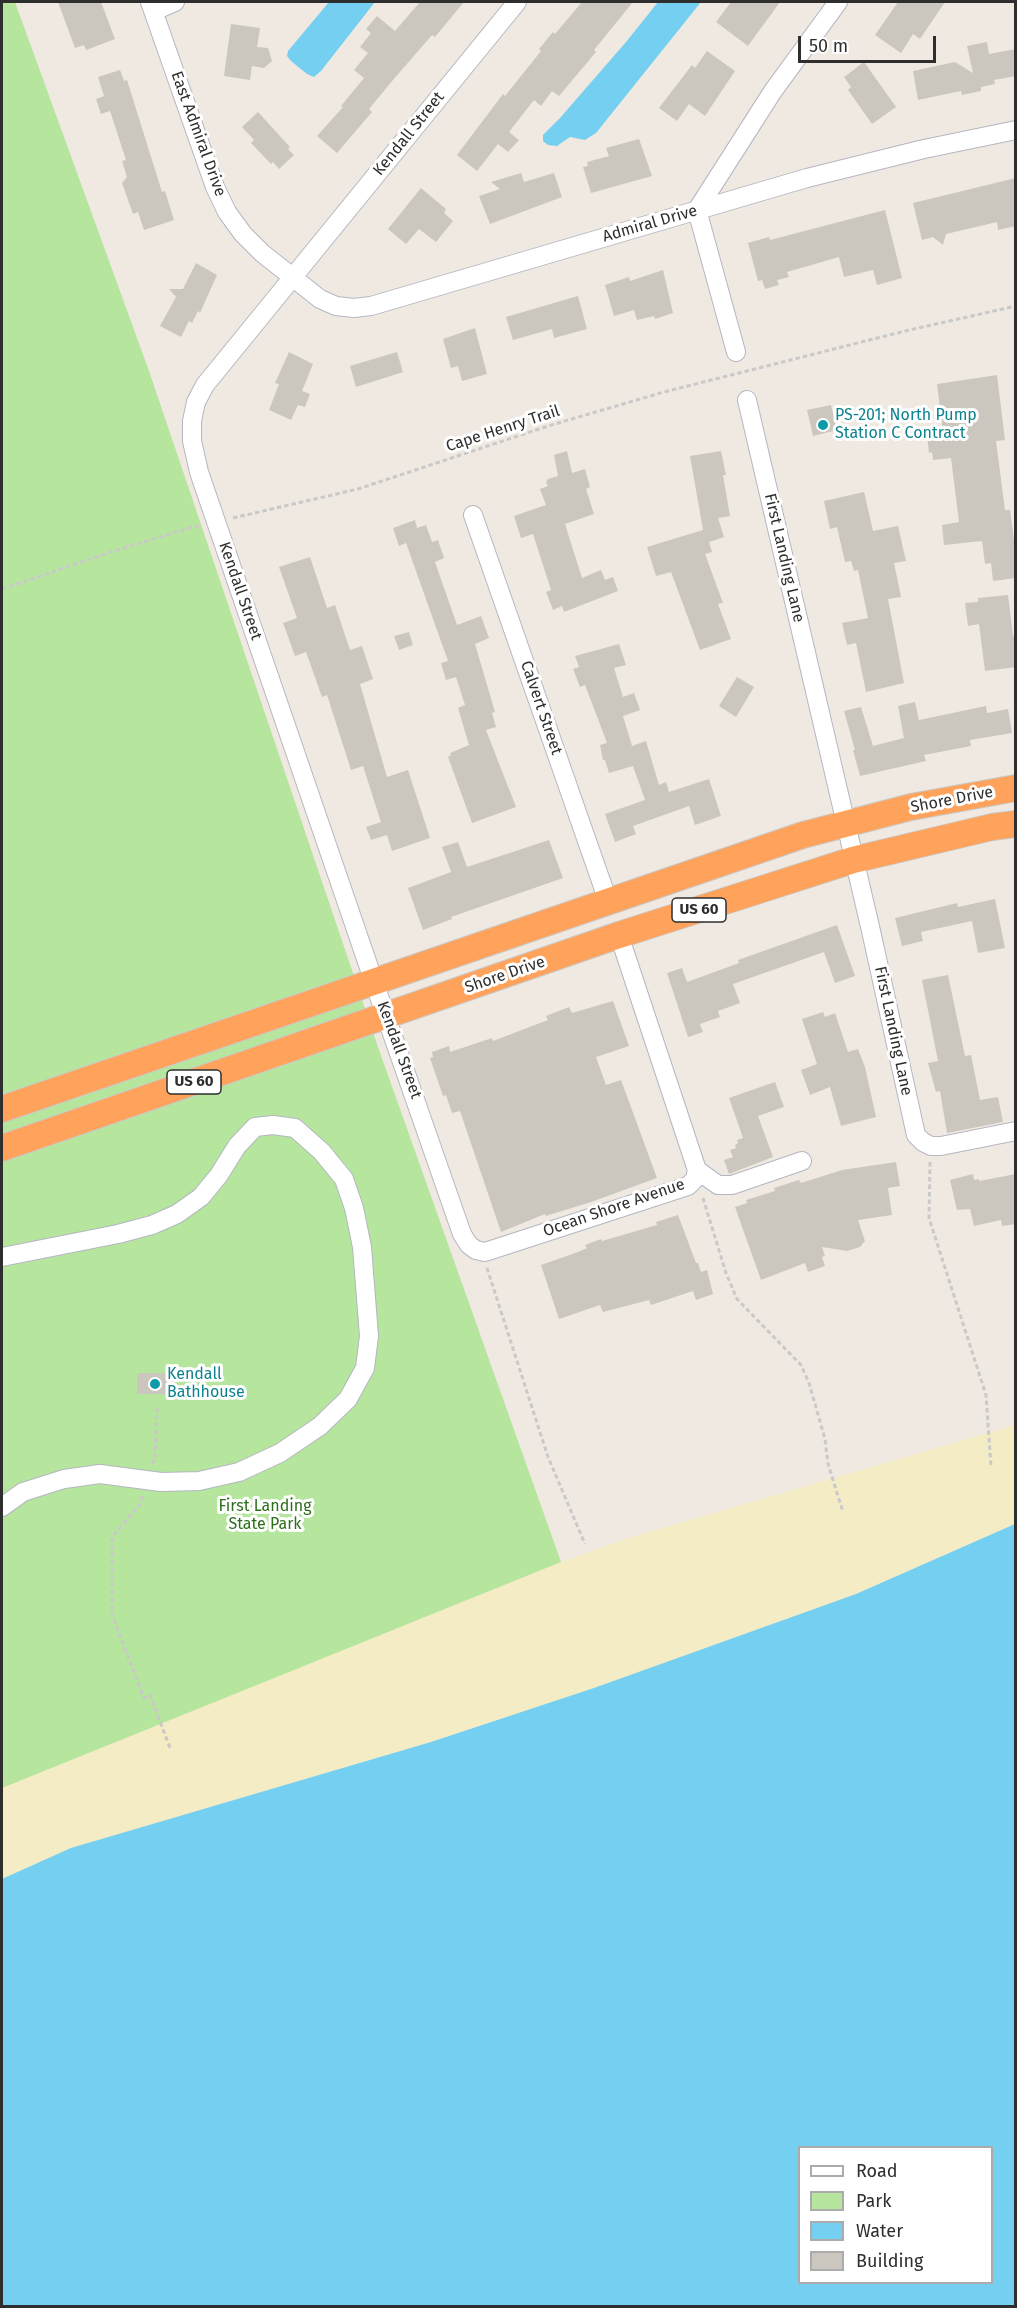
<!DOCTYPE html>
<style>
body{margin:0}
#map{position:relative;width:1017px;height:2308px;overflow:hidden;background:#efe9e1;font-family:"Fira Sans",sans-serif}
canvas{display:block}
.frame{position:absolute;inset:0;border:3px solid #2e2e2e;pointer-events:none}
.legend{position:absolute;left:798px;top:2146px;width:195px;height:138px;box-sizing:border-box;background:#fff;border:2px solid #ababab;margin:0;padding:8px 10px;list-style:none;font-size:18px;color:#2e2e2e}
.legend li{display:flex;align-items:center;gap:12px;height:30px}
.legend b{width:30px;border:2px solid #ababab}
.scale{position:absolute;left:798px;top:36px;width:138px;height:27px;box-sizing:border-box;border:3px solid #2e2e2e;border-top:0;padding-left:8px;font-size:18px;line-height:21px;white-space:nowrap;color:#2e2e2e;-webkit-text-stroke:4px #fff;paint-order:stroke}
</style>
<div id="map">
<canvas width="1017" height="2308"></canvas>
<div class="frame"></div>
<ul class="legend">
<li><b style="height:8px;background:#fff"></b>Road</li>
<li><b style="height:16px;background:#b6e59e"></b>Park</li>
<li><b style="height:16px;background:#75cff0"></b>Water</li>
<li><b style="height:16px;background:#cbc7bf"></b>Building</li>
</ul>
<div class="scale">50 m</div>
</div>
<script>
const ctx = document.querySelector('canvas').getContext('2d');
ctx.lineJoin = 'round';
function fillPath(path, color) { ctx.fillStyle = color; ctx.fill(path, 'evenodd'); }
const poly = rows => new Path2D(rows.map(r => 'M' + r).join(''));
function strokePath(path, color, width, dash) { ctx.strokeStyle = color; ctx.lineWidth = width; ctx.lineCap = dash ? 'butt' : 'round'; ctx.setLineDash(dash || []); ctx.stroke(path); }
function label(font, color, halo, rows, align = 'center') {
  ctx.font = font + ' "Fira Sans",sans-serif'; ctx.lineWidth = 6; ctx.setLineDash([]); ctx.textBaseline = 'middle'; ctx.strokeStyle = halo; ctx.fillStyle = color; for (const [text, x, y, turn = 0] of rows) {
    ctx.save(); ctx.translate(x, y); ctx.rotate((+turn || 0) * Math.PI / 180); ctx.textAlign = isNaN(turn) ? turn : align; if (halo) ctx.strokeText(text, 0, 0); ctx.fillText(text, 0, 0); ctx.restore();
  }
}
const green = poly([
 [2,2,15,2,149,371,378,1047,561,1562,594,1688,71,1848,2,1879]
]);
const sand = poly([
 [1015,1425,1015,1524,856,1594,594,1688,431,1742,71,1848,2,1879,2,1788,561,1562,628,1538]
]);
const water = poly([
 [329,2,375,2,321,71,314,77,307,74,291,61,287,56,288,51],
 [658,2,701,2,596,133,585,140,570,137,557,146,548,145,543,141,543,135,560,118,626,42],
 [1015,1524,1015,2306,2,2306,2,1879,71,1848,431,1742,594,1688,856,1594],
 [800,2148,992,2148,992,2282,800,2282]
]);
const building = poly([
 [58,2,101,2,115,39,86,50,84,45,75,48],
 [420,2,464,2,435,37,432,35,393,80,369,109,372,112,337,153,317,136,343,107,341,106,364,78,354,70,368,53,360,47,371,33,366,29,377,16,395,31],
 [582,2,633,2,594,50,596,52,559,96,552,91,541,106,534,100,509,132,519,140,508,152,498,144,477,171,457,155,503,94,505,96,541,51,539,49,553,32,555,34],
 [731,2,780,2,748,46,716,22],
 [898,2,945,2,920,39,913,34,901,53,875,35],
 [231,24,260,28,257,47,268,48,272,61,264,68,252,66,250,80,224,76],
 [987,42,989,54,1016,49,1016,76,994,80,995,84,981,87,981,91,962,95,961,91,918,100,913,71,955,62,973,73,967,46],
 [707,51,735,71,705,116,689,104,677,121,659,108,692,65,695,68],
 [864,62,896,107,872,124,848,90,851,87,844,77],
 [120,70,124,81,127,80,162,192,165,191,174,220,144,230,138,212,133,214,122,183,127,177,122,161,126,160,110,111,101,114,96,99,104,96,98,77],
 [258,112,290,147,288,149,294,155,279,169,273,162,271,164,251,143,254,140,242,127],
 [639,139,652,176,591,193,583,167,588,166,587,162,609,156,606,148],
 [521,173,524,182,554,173,562,197,490,224,479,196,500,189,491,182],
 [1016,178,1016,226,998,230,997,222,946,234,943,245,933,237,922,240,913,203],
 [421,188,446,209,444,213,453,221,436,242,419,229,406,244,388,229],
 [885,210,902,278,877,285,873,270,844,277,839,257,787,272,789,277,777,280,779,285,765,289,762,280,758,281,748,243,769,237,770,240],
 [196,263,217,275,200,313,198,311,192,323,189,321,181,337,160,326,176,297,169,289,183,289],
 [663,270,673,313,655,319,654,316,637,320,634,310,614,316,605,285,629,277,630,281],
 [578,296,587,329,554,338,552,329,513,340,506,317],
 [475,328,487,374,462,381,458,366,451,368,443,339],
 [289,352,313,364,302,391,310,394,305,407,298,405,291,420,269,410,279,384,275,383],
 [397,352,403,372,356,387,350,366],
 [997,375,1005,440,996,441,1005,510,1010,510,1016,555,1016,578,993,581,991,563,985,564,982,541,944,545,942,525,959,522,951,458,933,460,932,452,929,453,927,434,943,432,937,384],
 [831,405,837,430,813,436,807,410],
 [567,451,572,473,585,469,590,487,586,489,594,514,565,524,582,578,601,570,605,580,613,577,618,591,564,612,562,606,553,610,546,592,551,590,533,534,521,538,514,516,546,505,540,489,548,486,546,482,548,479,558,476,554,455],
 [721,451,726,475,723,475,730,516,718,518,724,537,709,542,712,552,705,554,723,603,718,604,731,639,700,650,671,572,656,576,647,547,703,530,690,456],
 [864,492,873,531,898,526,906,561,894,563,901,597,888,599,904,683,866,692,856,643,847,645,842,623,868,618,858,570,854,571,851,561,845,562,837,527,830,529,824,501],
 [415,520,417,528,426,525,432,542,438,540,444,558,435,562,457,625,481,616,489,638,475,644,495,712,492,713,496,727,486,730,516,807,472,823,448,757,451,755,450,753,469,745,458,708,465,705,456,677,446,680,441,663,448,661,406,543,399,546,393,528],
 [310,557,327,608,335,605,350,650,362,646,373,679,360,684,387,777,408,770,430,838,392,851,387,835,371,840,366,827,381,822,363,766,351,770,327,695,322,697,306,652,295,656,283,623,297,618,279,567],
 [1008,595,1013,636,1016,635,1016,667,985,671,979,624,968,626,965,603,978,602,978,598],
 [409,632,413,645,399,650,394,636],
 [619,644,626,665,614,668,623,697,634,693,640,710,623,716,632,746,646,741,659,785,666,782,669,792,709,779,721,816,695,825,689,806,633,826,636,834,615,842,605,814,645,800,633,766,609,773,605,760,603,760,600,745,607,743,585,685,580,687,573,669,579,667,575,656],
 [737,677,754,687,736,717,719,706],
 [915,702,919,720,986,706,987,713,1008,709,1012,733,970,740,971,746,924,755,926,761,860,776,853,750,855,750,844,711,861,707,873,746,904,738,898,706],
 [549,840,563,878,451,917,452,919,423,930,408,888,451,872,442,847,458,842,467,867],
 [995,899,1005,948,978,953,972,921,921,932,923,941,902,946,895,918,957,903,958,907],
 [837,925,855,976,835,983,824,952,733,984,740,1003,718,1011,720,1017,700,1024,703,1032,688,1037,667,973,682,968,687,982,739,963,738,960],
 [948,975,965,1056,971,1055,980,1100,998,1097,1003,1122,947,1133,940,1091,936,1092,928,1063,938,1061,922,980],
 [613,1001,629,1046,596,1057,606,1085,621,1080,657,1178,591,1202,546,1216,545,1214,501,1232,460,1111,452,1113,446,1095,443,1096,430,1058,433,1057,432,1052,449,1046,450,1052,492,1038,493,1041,548,1020,546,1016,569,1007,572,1013],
 [823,1012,825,1017,835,1013,848,1052,858,1049,865,1067,876,1117,841,1126,830,1087,810,1095,801,1070,817,1064,802,1019],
 [775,1082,784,1107,758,1116,773,1157,729,1174,724,1160,733,1157,730,1150,736,1148,735,1145,738,1143,737,1140,743,1138,729,1098],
 [896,1162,900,1186,888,1188,892,1215,858,1220,865,1241,860,1247,847,1251,822,1247,825,1256,822,1257,825,1266,808,1272,805,1263,761,1280,735,1207,747,1203,746,1200,775,1191,774,1188,799,1180,801,1183,842,1170],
 [973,1174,974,1180,979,1179,979,1181,1016,1174,1016,1224,1002,1226,1001,1220,974,1226,970,1209,957,1210,950,1180],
 [678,1215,696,1263,698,1263,701,1272,707,1270,713,1294,696,1300,693,1291,651,1305,649,1300,603,1312,600,1305,559,1319,541,1265,578,1252,587,1248,585,1245,601,1239,602,1241,657,1225,656,1222],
 [137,1373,173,1373,173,1394,137,1394]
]);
const path = poly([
 [233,518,358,489,548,426,664,392,905,331,1016,306],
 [2,589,120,549,200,525],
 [930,1162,929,1218,986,1395,991,1467],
 [703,1198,726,1273,737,1299,801,1365,809,1383,825,1439,828,1464,843,1512],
 [487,1268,548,1457,585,1544],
 [152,1464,155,1457,157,1407],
 [142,1496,142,1502,112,1537,112,1615,144,1698,150,1695,170,1748]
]);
const minor = poly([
 [150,2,215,187,227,212,243,234,262,253,320,299,336,306,354,308,371,306,807,178,924,149,1016,130],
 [517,2,205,385,196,402,192,421,192,441,199,472,374,982,462,1234,469,1245,476,1250,485,1252,688,1186,695,1179,697,1170],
 [154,11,175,2],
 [736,352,697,210,773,91,838,2],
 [747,400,871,931,916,1135,923,1142,931,1146,941,1146,1016,1131],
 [473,515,608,901],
 [619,935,697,1170],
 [697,1170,718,1185,732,1185,802,1161],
 [2,1257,118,1234,152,1225,177,1214,201,1197,219,1175,237,1146,255,1127,273,1125,295,1128,322,1152,344,1179,354,1208,362,1247,369,1336,365,1368,348,1399,320,1426,280,1453,239,1472,199,1481,161,1482,100,1474,64,1479,23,1492,2,1507]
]);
const highway = poly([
 [2,1109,803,835,911,807,1016,788],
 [2,1148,619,935,853,860,992,827,1016,824]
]);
const markers = [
 [823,425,6,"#0f9aa8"],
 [155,1384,6,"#0f9aa8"]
];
const shields = [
 [699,910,54],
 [194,1082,54]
];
const shieldNames = [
 ["US 60",699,910],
 ["US 60",194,1082]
];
const streetNames = [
 ["East Admiral Drive",198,134,70],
 ["Kendall Street",409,134,-51],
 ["Admiral Drive",650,224,-16],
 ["Cape Henry Trail",503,429,-18],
 ["First Landing Lane",784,558,77],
 ["Kendall Street",240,591,71],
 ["Calvert Street",541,708,71],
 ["Shore Drive",952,800,-11],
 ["Shore Drive",505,975,-19],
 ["First Landing Lane",893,1031,78],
 ["Kendall Street",399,1050,70],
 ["Ocean Shore Avenue",614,1208,-19]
];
const cultureNames = [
 ["PS-201; North Pump",835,416],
 ["Station C Contract",835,434],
 ["Kendall",167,1375],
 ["Bathhouse",167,1393]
];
const parkNames = [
 ["First Landing",265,1507],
 ["State Park",265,1525]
];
fillPath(green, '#b6e59e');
fillPath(sand, '#f3ecc5');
fillPath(water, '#75cff0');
fillPath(building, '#cbc7bf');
strokePath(minor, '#b4b7c1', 20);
strokePath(highway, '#c9c9c9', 28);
strokePath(path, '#c9c9c9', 3, [4.5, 3]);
strokePath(minor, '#fff', 18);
strokePath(highway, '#ffa35c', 26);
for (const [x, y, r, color] of markers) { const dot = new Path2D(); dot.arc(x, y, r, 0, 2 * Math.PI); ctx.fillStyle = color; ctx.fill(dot); strokePath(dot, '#fff', 2); }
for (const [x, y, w] of shields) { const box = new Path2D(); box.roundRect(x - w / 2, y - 12, w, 24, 4.5); ctx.fillStyle = '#fff'; ctx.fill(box); strokePath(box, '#2e2e2e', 1.5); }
label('bold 15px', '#2e2e2e', null, shieldNames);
label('16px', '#2e2e2e', '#fff', streetNames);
label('16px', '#0d838f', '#fff', cultureNames, 'left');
label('16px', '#2c6e1b', '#fff', parkNames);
</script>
